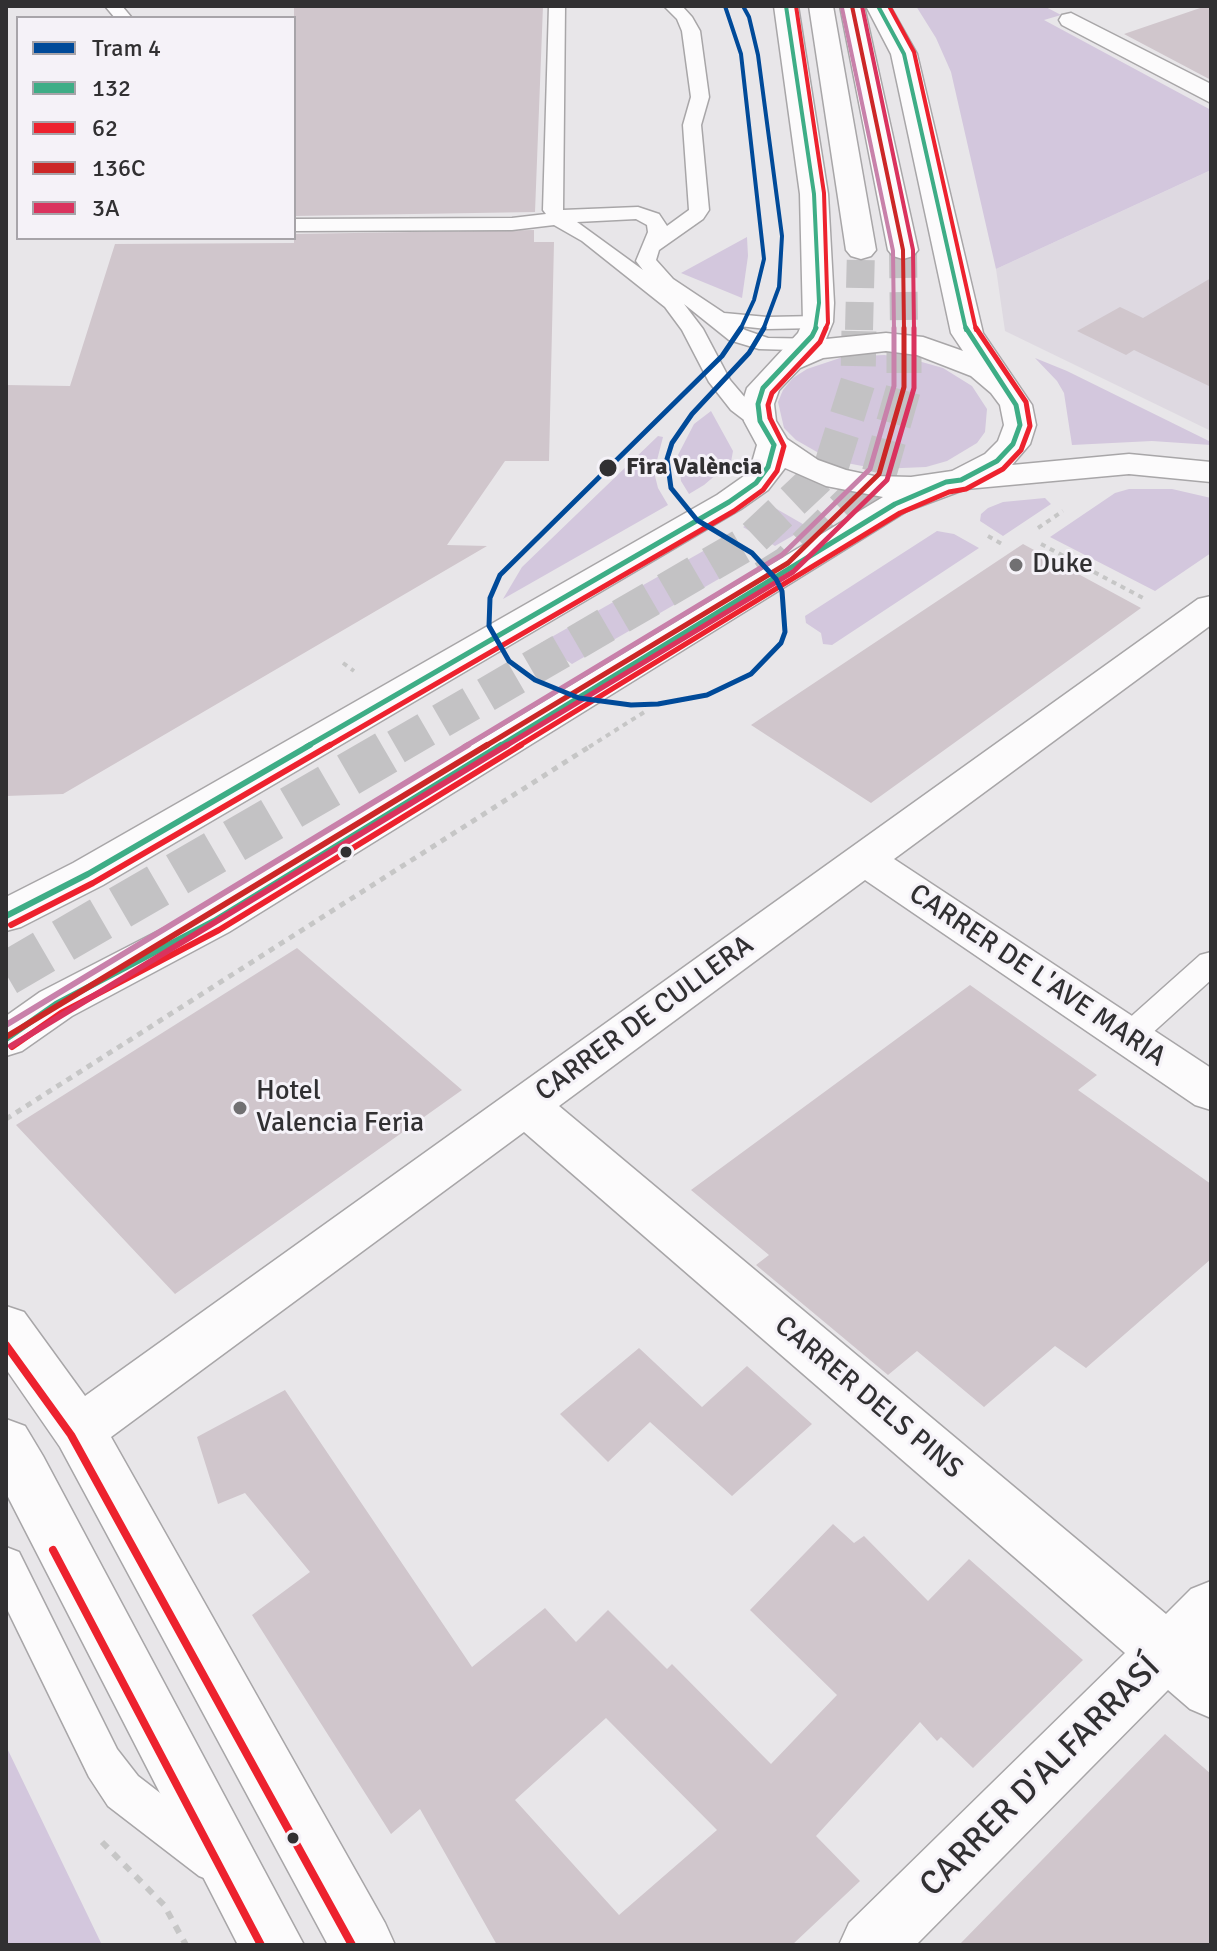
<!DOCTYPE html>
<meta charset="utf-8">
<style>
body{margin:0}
#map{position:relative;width:1217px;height:1951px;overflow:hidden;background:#e8e6e9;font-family:Signika,sans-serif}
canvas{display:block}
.frame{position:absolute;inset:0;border:8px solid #313032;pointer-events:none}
.legend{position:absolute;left:16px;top:16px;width:280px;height:224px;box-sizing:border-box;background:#f5f2f8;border:2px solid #a7a4a9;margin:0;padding:10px 14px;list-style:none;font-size:24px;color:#313032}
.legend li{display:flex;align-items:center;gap:16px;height:40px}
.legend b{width:40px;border:2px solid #a7a4a9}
</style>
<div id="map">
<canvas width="1217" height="1951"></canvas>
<div class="frame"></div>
<ul class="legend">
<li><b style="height:10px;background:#004a99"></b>Tram 4</li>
<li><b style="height:10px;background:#3ead86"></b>132</li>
<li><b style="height:10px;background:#ed222e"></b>62</li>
<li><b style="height:10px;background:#cc2727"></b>136C</li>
<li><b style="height:10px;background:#da335e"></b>3A</li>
</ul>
</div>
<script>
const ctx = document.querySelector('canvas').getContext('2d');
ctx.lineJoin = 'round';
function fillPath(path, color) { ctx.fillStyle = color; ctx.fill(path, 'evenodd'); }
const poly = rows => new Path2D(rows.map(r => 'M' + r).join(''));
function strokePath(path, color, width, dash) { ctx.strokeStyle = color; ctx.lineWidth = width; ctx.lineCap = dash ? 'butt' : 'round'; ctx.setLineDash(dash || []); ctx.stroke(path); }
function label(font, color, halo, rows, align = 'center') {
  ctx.font = font + ' Signika,sans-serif'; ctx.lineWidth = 6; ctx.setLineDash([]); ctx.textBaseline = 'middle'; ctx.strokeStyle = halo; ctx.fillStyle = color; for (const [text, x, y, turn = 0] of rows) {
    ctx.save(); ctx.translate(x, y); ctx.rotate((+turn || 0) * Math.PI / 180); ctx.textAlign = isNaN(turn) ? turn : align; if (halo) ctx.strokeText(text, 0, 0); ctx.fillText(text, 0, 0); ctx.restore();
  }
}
const built = poly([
 [1211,170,1211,431,1005,331,996,269]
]);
const green = poly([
 [916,6,1044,6,1061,15,1044,20,1211,110,1211,170,996,269,951,72,936,38],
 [747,237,748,256,742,298,681,273],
 [884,355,904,357,943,368,972,386,987,409,985,432,977,443,947,461,926,467,878,469,831,460,796,440,784,428,778,402,783,390,793,378,807,369,843,357],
 [1035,358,1067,371,1211,442,1211,445,1152,441,1072,445,1064,393,1057,381],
 [711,411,733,451,731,462,704,485,689,494,681,481,678,455,694,424],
 [658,436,663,437,654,472,658,488,668,505,503,599,522,567],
 [1129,489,1172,489,1211,498,1211,553,1155,591,1050,537,1115,493],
 [1045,498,1051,504,1003,536,980,521,981,514,988,508,1003,502],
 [775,508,808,527,775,546,743,527],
 [937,531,954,534,979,548,832,645,823,644,821,633,806,623,805,616],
 [705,550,736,569,572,664,541,643],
 [6,1746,102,1945,6,1945]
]);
const building = poly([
 [294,6,543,6,535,212,294,216],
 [1206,6,1211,6,1211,80,1124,34],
 [534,230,534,242,554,242,549,461,505,461,447,545,487,546,63,794,6,796,6,385,70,386,115,244,294,243,294,234],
 [1211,278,1211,387,1134,350,1126,355,1077,331,1120,307,1143,318],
 [1023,544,1141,608,871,803,751,725],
 [297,948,462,1090,175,1294,16,1125],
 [970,985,1097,1075,1078,1090,1211,1184,1211,1259,1086,1368,1055,1346,984,1407,917,1351,888,1375,756,1265,769,1255,691,1190],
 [639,1348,702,1407,747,1366,812,1424,732,1496,650,1422,608,1462,560,1414],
 [285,1390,472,1667,545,1608,576,1642,608,1610,667,1669,672,1664,771,1764,837,1695,750,1610,833,1524,854,1543,864,1536,928,1601,969,1559,1083,1660,973,1768,941,1737,937,1741,920,1722,816,1836,860,1881,792,1945,497,1945,420,1809,391,1834,252,1615,310,1572,245,1493,218,1504,197,1437],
 [606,1718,717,1830,619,1915,515,1800],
 [1165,1734,1211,1774,1211,1945,959,1945]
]);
const secondaryTunnelFar2 = poly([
 [903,250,904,330],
 [859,330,861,250]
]);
const secondaryTunnelFar1 = poly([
 [764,578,788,563,879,474,904,387,904,328],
 [396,747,749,542,832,464,858,382,859,328]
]);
const secondaryTunnel = poly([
 [6,974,399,745]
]);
const pathFar2 = poly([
 [1038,528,1063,511],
 [988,536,1002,544],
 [1041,544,1145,599],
 [343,663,354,671],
 [589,747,646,711]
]);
const pathFar1 = poly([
 [6,1119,592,745]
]);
const path = poly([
 [102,1842,164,1905,186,1945]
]);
const service = poly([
 [105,6,122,6,132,18,115,18,105,6],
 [549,6,565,6,563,210,638,207,659,214,667,226,689,210,683,125,691,97,682,31,677,19,664,6,682,6,692,17,700,31,709,97,701,125,709,210,703,219,659,250,656,260,673,279,724,313,767,317,818,316,829,322,818,328,767,329,739,326,745,330,768,338,827,339,838,345,827,351,759,349,729,340,684,304,703,329,730,380,747,400,768,416,771,421,768,426,752,426,731,410,709,382,682,330,665,307,582,241,554,225,512,230,294,231,294,219,512,218,546,214,543,210,549,6],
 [636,219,647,225,648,232,636,261,643,270,577,222,636,219],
 [1211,952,1211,980,1139,1045,1128,1049,1117,1045,1113,1037,1117,1029,1200,955,1211,952],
 [6,1547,19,1552,117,1749,138,1776,229,1846,235,1861,229,1876,214,1882,199,1876,108,1806,89,1777,6,1607,6,1547]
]);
const minor = poly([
 [774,6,798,6,828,194,834,303,833,322,826,339,886,333,923,337,963,351,951,333,891,54,866,6,890,6,917,54,983,333,1032,405,1036,425,1030,444,1012,465,1129,454,1211,462,1211,482,1129,474,966,489,907,511,229,932,72,1016,22,1051,6,1056,6,1016,40,992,199,910,883,497,826,486,785,468,768,490,741,509,103,885,21,927,6,931,6,897,73,863,717,495,744,476,751,466,757,445,744,421,742,404,747,388,798,333,803,322,800,194,774,6],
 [886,351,917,355,971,376,991,393,1000,405,1004,425,998,441,985,454,952,471,911,477,874,476,846,470,818,460,787,439,776,421,774,404,779,390,800,368,823,358,886,351],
 [1071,13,1211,84,1211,103,1062,25,1059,20,1062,15,1071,13],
 [1211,596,1211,625,894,859,1211,1068,1211,1110,1195,1105,865,880,559,1106,1166,1614,1191,1589,1211,1581,1211,1718,1190,1709,1168,1690,916,1945,839,1945,849,1923,1125,1653,524,1132,111,1437,385,1923,395,1945,328,1945,60,1447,6,1369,6,1306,24,1312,85,1396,1198,599,1211,596],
 [6,1419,25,1426,43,1456,304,1945,238,1945,6,1493,6,1419]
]);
const secondary = poly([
 [809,6,833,6,876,250,871,256,861,259,851,256,846,250,809,6],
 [840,6,864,6,918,250,913,256,903,259,893,256,888,250,840,6]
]);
const bus1Far2 = poly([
 [786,6,814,194,819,303,815,330],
 [878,6,904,54,966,330]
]);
const bus1Far1 = poly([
 [774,445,760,421,758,404,763,388,812,336,816,328],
 [306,747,729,502,756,483,768,467,774,445],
 [498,747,895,504,946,482,961,480,997,461,1013,444,1020,425,1016,405,966,328]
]);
const bus1 = poly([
 [6,916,88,874,310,745],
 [6,1039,56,1004,214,921,501,745]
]);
const bus2Far3 = poly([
 [796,6,824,193,828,323,825,330],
 [889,6,914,52,976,330]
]);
const bus2Far2 = poly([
 [327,747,734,511,763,490,777,471,784,446,770,418,768,405,772,393,820,342,826,328],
 [517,747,900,513,949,492,966,489,1003,469,1021,450,1030,426,1026,402,976,328]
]);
const bus2Far1 = poly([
 [11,925,93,883,330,745],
 [12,1047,61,1013,219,930,521,745]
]);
const bus2 = poly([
 [6,1345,71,1435,352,1945],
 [53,1550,261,1945]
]);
const bus3Far2 = poly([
 [852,6,903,250,904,330]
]);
const bus3Far1 = poly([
 [484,747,788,563,879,474,904,387,904,328]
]);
const bus3 = poly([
 [6,1037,487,745]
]);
const bus4Far2 = poly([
 [862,6,913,250,914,330]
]);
const bus4Far1 = poly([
 [504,747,793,572,887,480,914,388,914,328]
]);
const bus4 = poly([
 [11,1046,507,745]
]);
const bus5Far2 = poly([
 [842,8,893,251,894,330]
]);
const bus5Far1 = poly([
 [464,747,782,555,870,469,894,386,894,328]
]);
const bus5 = poly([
 [6,1025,468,745]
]);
const tram1Far1 = poly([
 [725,6,741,54,764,259,754,300,740,330],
 [743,6,749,17,758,55,782,236,779,287,763,330]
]);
const tram1 = poly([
 [741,328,722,356,500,575,490,598,489,626,509,661,535,680,579,698,631,705,658,704,707,695,751,674,781,643,785,632,782,591,776,579,752,553,697,520,671,488,667,459,672,443,692,414,749,353,764,328]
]);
const markers = [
 [608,468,10,"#313032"],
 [1016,565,8,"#717072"],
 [346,852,7,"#313032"],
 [240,1108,8,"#717072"],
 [293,1838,7,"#313032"]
];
const farStopnames = [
 ["Fira València",626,468]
];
const poiNames = [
 ["Duke",1032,565],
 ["Hotel",256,1092],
 ["Valencia Feria",256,1124]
];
const streetNames = [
 ["CARRER DE L'AVE MARIA",1037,976,34],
 ["CARRER DE CULLERA",645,1019,-36],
 ["CARRER DELS PINS",868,1398,40]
];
const nearStreetnames = [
 ["CARRER D'ALFARRASÍ",1041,1777,-45]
];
fillPath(built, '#ded9e1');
fillPath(green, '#d3c7dd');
fillPath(building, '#d0c6cc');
strokePath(secondaryTunnelFar2, '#c3c2c4', 28, [28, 14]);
strokePath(secondaryTunnelFar1, '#c3c2c4', 35, [35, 17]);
strokePath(secondaryTunnel, '#c3c2c4', 44, [44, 22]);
strokePath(service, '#a8a6a8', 3);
strokePath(minor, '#a8a6a8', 3);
strokePath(secondary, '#a8a6a8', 3);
strokePath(pathFar2, '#c6c6c6', 4, [5, 5]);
strokePath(pathFar1, '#c6c6c6', 5, [6, 6]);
strokePath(path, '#c6c6c6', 6, [8, 8]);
fillPath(service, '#fcfbfc');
fillPath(minor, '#fcfbfc');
fillPath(secondary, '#fcfbfc');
strokePath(bus1Far2, '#3ead86', 4);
strokePath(bus1Far1, '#3ead86', 5);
strokePath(bus1, '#3ead86', 6);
strokePath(bus2Far3, '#ed222e', 4);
strokePath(bus2Far2, '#ed222e', 5);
strokePath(bus2Far1, '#ed222e', 6);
strokePath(bus2, '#ed222e', 8);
strokePath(bus3Far2, '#cc2727', 4);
strokePath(bus3Far1, '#cc2727', 5);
strokePath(bus3, '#cc2727', 6);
strokePath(bus4Far2, '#da335e', 4);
strokePath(bus4Far1, '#da335e', 5);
strokePath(bus4, '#da335e', 6);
strokePath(bus5Far2, '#c881aa', 4);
strokePath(bus5Far1, '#c881aa', 5);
strokePath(bus5, '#c881aa', 6);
strokePath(tram1Far1, '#004a99', 4);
strokePath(tram1, '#004a99', 5);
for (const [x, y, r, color] of markers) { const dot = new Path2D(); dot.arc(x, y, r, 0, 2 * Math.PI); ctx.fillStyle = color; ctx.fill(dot); strokePath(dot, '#f5f2f8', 3); }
label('bold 24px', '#313032', '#f5f2f8', farStopnames, 'left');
label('28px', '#313032', '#f5f2f8', poiNames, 'left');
label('28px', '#313032', '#f5f2f8', streetNames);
label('34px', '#313032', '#f5f2f8', nearStreetnames);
</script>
